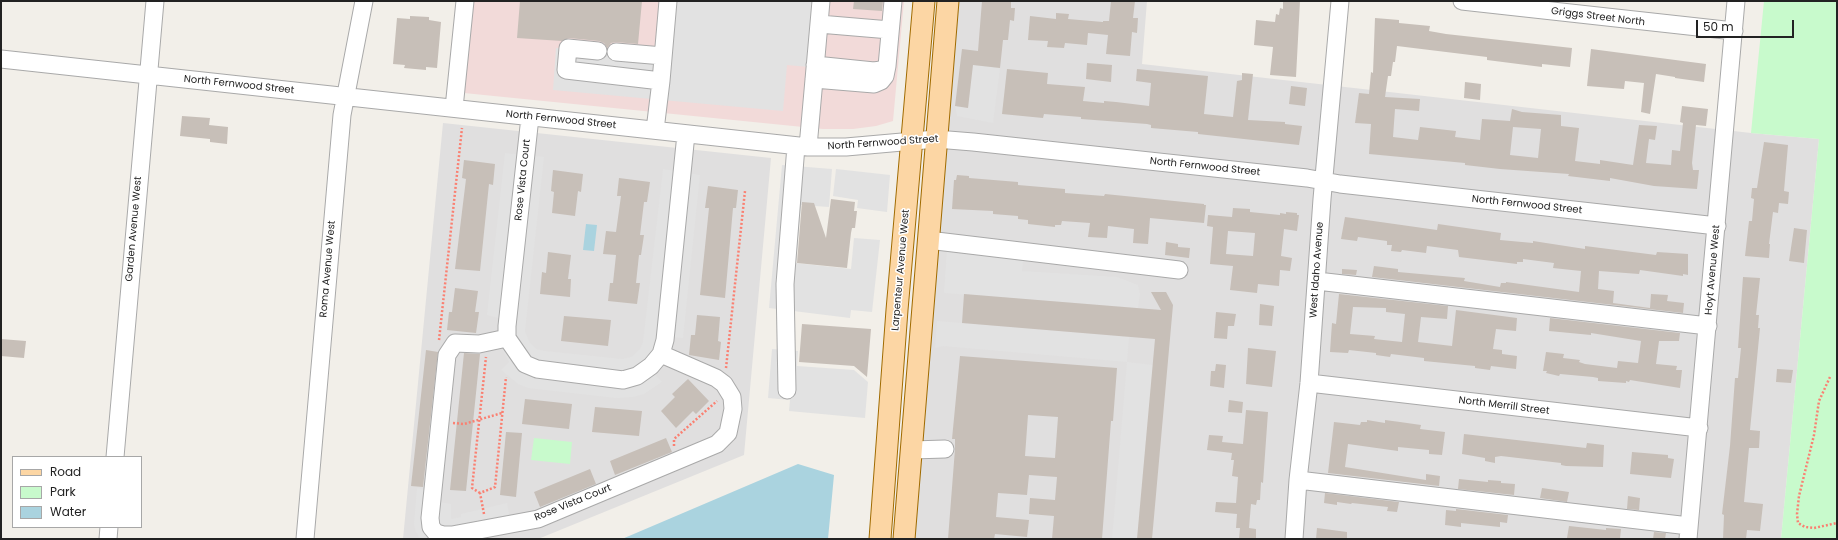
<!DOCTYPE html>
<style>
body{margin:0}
#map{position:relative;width:1838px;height:540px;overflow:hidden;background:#f2efe9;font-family:Poppins,sans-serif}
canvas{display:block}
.frame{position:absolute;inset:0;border:2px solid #222;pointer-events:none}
.legend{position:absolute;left:12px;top:456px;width:130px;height:72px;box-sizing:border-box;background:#fff;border:1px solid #a7a7a7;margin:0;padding:5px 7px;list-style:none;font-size:12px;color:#222}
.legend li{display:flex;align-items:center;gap:8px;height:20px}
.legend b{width:20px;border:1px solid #a7a7a7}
.scale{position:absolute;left:1696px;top:20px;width:98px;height:18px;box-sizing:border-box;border:2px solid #222;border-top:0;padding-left:5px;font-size:12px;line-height:14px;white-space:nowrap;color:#222;-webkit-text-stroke:3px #fff;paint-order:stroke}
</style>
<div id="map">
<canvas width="1838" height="540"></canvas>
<div class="frame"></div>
<ul class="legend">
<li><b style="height:5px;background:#fcd6a4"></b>Road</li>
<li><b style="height:11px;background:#c8facc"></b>Park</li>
<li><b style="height:11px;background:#aad3df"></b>Water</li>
</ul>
<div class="scale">50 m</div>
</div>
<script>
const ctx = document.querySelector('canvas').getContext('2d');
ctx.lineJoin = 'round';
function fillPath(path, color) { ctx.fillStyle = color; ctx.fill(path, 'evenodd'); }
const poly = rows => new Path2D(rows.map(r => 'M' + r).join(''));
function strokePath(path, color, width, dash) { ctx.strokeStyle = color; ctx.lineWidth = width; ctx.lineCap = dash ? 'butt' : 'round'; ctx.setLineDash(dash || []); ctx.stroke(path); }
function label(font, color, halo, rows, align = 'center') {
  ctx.font = font + ' Poppins,sans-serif'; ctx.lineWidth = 3; ctx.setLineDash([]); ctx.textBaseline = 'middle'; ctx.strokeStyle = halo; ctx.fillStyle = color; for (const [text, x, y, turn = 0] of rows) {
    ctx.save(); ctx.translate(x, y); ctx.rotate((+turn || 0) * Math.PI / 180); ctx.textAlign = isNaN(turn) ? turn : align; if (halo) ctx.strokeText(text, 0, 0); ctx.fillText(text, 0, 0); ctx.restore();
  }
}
const residential = poly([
 [956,1,1147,1,1142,64,1751,133,1819,139,1781,539,912,539],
 [443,123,771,158,744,455,538,539,403,539]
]);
const commercial = poly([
 [473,1,904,1,893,121,876,126,853,129,823,129,464,93]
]);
const park = poly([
 [1764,1,1837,1,1837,539,1781,539,1819,139,1751,133],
 [534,438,572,442,570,464,531,460]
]);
const parking = poly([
 [675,1,815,1,809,67,787,65,783,111,553,90,556,48,669,59],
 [960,63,1000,68,993,123,957,116,955,106,968,107,971,84,958,82],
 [505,153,544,157,525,331,529,341,536,349,545,351,622,359,631,357,640,349,643,342,663,169,700,175,683,338,671,337,654,373,662,382,644,394,633,397,616,398,528,388,518,384,501,370,509,362,502,349,498,335,499,318,487,315],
 [782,165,832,169,829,207,801,205,796,263,851,269,854,238,880,240,872,312,851,310,850,318,769,308],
 [836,169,890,175,887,212,857,208,858,200,833,196],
 [948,235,1025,244,1022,271,1117,277,1138,285,1140,294,1138,308,944,293],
 [937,321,1129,337,1127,362,1153,365,1137,539,1112,539,1127,362,943,346,935,348],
 [772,349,798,351,797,366,854,370,868,382,865,418,789,411,790,400,768,398],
 [417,488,440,491,439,502,451,504,451,519,461,517,461,514,507,503,512,529,463,539,420,539,416,532,414,524]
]);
const water = poly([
 [586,224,597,225,594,251,583,250],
 [798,464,834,475,828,539,622,539]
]);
const building = poly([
 [520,1,642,1,638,44,616,42,611,43,607,48,604,43,599,41,569,38,562,41,517,38],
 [854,1,883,1,882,11,853,9],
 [982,1,1011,1,1011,8,1015,8,1014,21,1010,20,1008,40,1003,40,1000,68,973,65,968,108,955,106,962,49,978,51],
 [1111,1,1135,1,1133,18,1138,18,1137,33,1132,32,1130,56,1106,54,1108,35,1088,33,1087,45,1065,43,1064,48,1047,47,1048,41,1028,40,1030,16,1056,19,1056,13,1069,14,1068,19,1103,22,1103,21,1109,21],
 [1283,1,1300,1,1296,77,1270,75,1273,47,1254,45,1256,20,1275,22,1276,14,1279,15,1280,8,1283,9],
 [410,16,429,17,429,20,441,22,437,68,426,67,426,70,404,68,405,65,393,64,397,18,410,19],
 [1375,18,1399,20,1399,23,1430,26,1429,31,1446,34,1572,48,1570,67,1542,64,1542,67,1487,60,1487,57,1397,46,1395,62,1393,62,1391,76,1388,76,1385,97,1420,99,1419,111,1395,109,1393,137,1418,140,1420,127,1456,131,1455,137,1480,140,1482,119,1510,121,1512,109,1522,112,1561,115,1561,126,1579,128,1575,161,1600,164,1600,160,1633,165,1639,125,1657,126,1655,140,1649,139,1646,163,1671,165,1672,150,1680,151,1683,123,1680,122,1682,106,1708,109,1706,126,1696,125,1692,163,1693,170,1699,170,1697,189,1654,186,1610,178,1610,181,1568,176,1569,174,1500,169,1465,165,1465,163,1369,154,1371,124,1355,123,1359,93,1369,94,1371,72,1373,73],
 [1513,127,1541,129,1538,158,1510,155],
 [1591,49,1706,64,1704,82,1675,78,1675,77,1656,74,1650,114,1641,112,1644,83,1625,81,1624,89,1587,86],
 [1087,63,1112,65,1111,82,1086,79],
 [1007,69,1048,73,1047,84,1085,87,1083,101,1104,103,1104,101,1116,102,1149,106,1151,83,1136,81,1137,69,1208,76,1204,114,1233,117,1237,81,1242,80,1242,73,1253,74,1248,120,1285,122,1285,124,1302,126,1299,145,1198,134,1198,132,1151,128,1151,125,1147,124,1081,119,1081,117,1044,114,1043,118,1002,114],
 [1465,82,1481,84,1480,100,1464,98],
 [1291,86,1307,88,1305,106,1289,104],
 [182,116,210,118,209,125,228,127,227,144,210,142,210,139,180,136],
 [1764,142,1788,145,1784,191,1789,192,1788,204,1779,203,1778,213,1773,212,1769,244,1770,244,1769,258,1745,256,1749,221,1752,221,1754,199,1751,198,1752,188,1757,188],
 [464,160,495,164,493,185,489,184,480,271,455,269,466,179,462,178],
 [553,170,583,174,581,192,578,191,575,216,552,213,554,192,551,191],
 [957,175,969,176,969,178,1018,182,1018,185,1065,189,1065,193,1104,196,1105,194,1204,204,1204,205,1206,205,1204,223,1150,218,1148,244,1133,243,1134,229,1108,226,1107,238,1088,237,1090,223,1062,221,1061,225,1055,225,1055,227,1028,224,1028,220,1018,219,1018,216,993,214,993,211,952,209,954,180,956,180],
 [619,178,650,182,647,202,644,202,640,235,644,235,641,255,639,255,636,283,640,283,637,304,608,301,610,283,613,283,616,255,603,254,606,231,616,232,621,196,617,196],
 [708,186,738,190,736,208,733,208,725,298,700,295,709,208,705,208],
 [831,199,855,202,854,211,857,211,855,228,852,228,851,233,847,268,797,263,802,202,814,203,826,238],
 [1233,208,1250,209,1250,212,1280,215,1280,213,1286,214,1286,212,1297,213,1297,215,1299,215,1297,231,1284,229,1281,256,1292,258,1290,271,1280,270,1279,286,1258,284,1257,293,1230,290,1233,266,1210,264,1213,227,1207,226,1208,215,1232,217],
 [1228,231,1255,233,1253,256,1226,254],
 [1345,217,1437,230,1438,224,1501,233,1500,240,1533,243,1533,241,1585,249,1585,246,1656,255,1657,252,1688,254,1688,275,1683,274,1683,276,1640,270,1639,274,1599,271,1598,289,1614,291,1613,303,1650,308,1651,294,1668,295,1667,301,1684,303,1683,313,1372,277,1374,266,1398,269,1398,272,1465,278,1464,281,1500,287,1501,283,1506,283,1506,282,1579,292,1581,271,1553,268,1554,263,1523,259,1523,262,1517,262,1517,264,1459,257,1458,250,1427,246,1426,253,1402,250,1401,252,1391,251,1392,245,1387,245,1387,241,1358,237,1357,241,1341,239],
 [1794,228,1807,230,1804,263,1789,261],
 [1166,242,1178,244,1178,247,1190,248,1189,258,1165,255],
 [548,252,571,255,568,279,571,279,570,297,540,294,542,272,546,273],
 [1342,269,1357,270,1356,275,1342,274],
 [1743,277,1760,278,1756,315,1759,315,1758,328,1760,328,1750,430,1760,431,1759,448,1749,448,1744,502,1763,504,1760,531,1747,530,1746,539,1723,539,1724,515,1722,514,1730,446,1735,378,1738,378,1741,348,1738,348],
 [455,288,478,291,475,312,479,312,476,333,447,330,449,312,452,312],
 [1151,292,1166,292,1173,305,1152,539,1137,539,1155,339,962,323,964,294,1161,310],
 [1339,294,1448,306,1447,319,1421,317,1418,342,1452,346,1456,310,1517,318,1516,331,1496,329,1493,349,1502,350,1502,354,1517,356,1516,369,1491,366,1490,370,1475,368,1475,366,1424,361,1424,358,1391,354,1390,357,1376,355,1376,353,1349,350,1348,353,1330,352,1332,323,1336,324],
 [1353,307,1386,308,1386,312,1405,314,1402,342,1374,339,1375,336,1350,334],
 [1260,304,1274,306,1272,326,1259,325],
 [1216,312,1236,314,1234,326,1228,326,1227,339,1214,338],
 [697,315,720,317,718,341,721,342,719,360,689,355,691,335,695,335],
 [564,316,611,320,608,346,561,341],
 [1550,318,1680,333,1679,341,1659,341,1656,364,1677,366,1676,370,1682,370,1680,388,1630,380,1629,382,1626,381,1626,383,1598,381,1598,378,1593,377,1560,374,1559,376,1546,373,1547,371,1543,371,1546,352,1564,354,1563,358,1580,360,1579,362,1585,364,1617,368,1618,361,1638,363,1641,341,1591,333,1591,335,1549,331],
 [802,324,871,329,867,377,854,366,799,362],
 [1,339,26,341,24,358,1,356],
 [1248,348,1276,351,1272,387,1246,384],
 [426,350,438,352,423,487,411,486],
 [464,353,480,354,466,491,450,490],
 [960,356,1117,368,1113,421,1111,421,1102,539,1052,539,1054,516,1029,514,1030,498,1055,500,1057,477,1029,475,1027,495,998,493,996,517,1029,520,1027,537,995,534,994,539,948,539,955,449,955,439,952,439],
 [1028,415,1058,417,1055,458,1025,456],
 [1216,364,1226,365,1224,388,1210,386,1211,371,1215,371],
 [1777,369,1793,370,1791,383,1776,382],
 [688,379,709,401,696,414,693,411,676,428,661,411,675,397,672,394],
 [525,399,572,404,569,429,522,424],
 [1229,400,1243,402,1242,413,1228,412],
 [595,407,642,411,639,436,592,432],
 [1246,410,1268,412,1263,483,1261,482,1260,500,1257,500,1256,505,1251,504,1249,528,1256,529,1256,539,1239,539,1240,528,1236,528,1237,514,1215,512,1216,502,1236,503,1238,477,1232,476,1234,460,1231,460,1232,453,1207,450,1209,435,1223,436,1222,442,1243,444],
 [1367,420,1385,423,1385,420,1400,422,1421,425,1420,429,1445,432,1442,455,1429,454,1429,450,1398,447,1398,451,1348,444,1345,467,1426,480,1426,474,1440,476,1439,486,1328,473,1334,422,1360,425,1361,422,1367,422],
 [506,432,522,433,516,497,500,495],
 [1464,434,1586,448,1587,443,1604,445,1603,467,1566,466,1561,465,1561,463,1501,456,1495,457,1495,463,1485,461,1485,458,1462,454],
 [666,438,672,452,615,475,610,461],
 [1632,452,1668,455,1668,458,1674,459,1671,478,1630,474],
 [590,469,596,484,540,507,534,492],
 [1459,479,1488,482,1488,480,1501,481,1501,483,1515,484,1514,495,1458,489],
 [1542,488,1569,492,1567,502,1540,498],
 [1325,493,1399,502,1397,512,1387,511,1388,507,1352,503,1351,504,1337,502,1337,505,1324,503],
 [1628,496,1640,498,1639,510,1627,509],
 [1456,509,1508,515,1507,523,1500,522,1500,527,1461,523,1461,527,1445,525,1446,510,1456,511],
 [1569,526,1606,530,1606,528,1621,529,1620,539,1567,538],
 [1317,528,1347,532,1347,539,1316,539],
 [1654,532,1666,533,1665,539,1653,539]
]);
const path = poly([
 [439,340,462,128],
 [726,368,745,191],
 [1830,377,1819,401,1814,435,1799,496,1797,514,1798,523,1805,527,1814,528,1837,523],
 [453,423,464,424,502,413],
 [674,446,674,439,717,401],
 [480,493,472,488,486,357],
 [484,514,480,493,495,487,506,377]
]);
const minor = poly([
 [1462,1,1734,31],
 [819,24,890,30],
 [598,51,568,48,566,70,661,81],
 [616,52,663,56],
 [1,59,808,147,846,147,936,139,973,142,1307,178,1340,184,1717,226],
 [815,65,874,71,881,70,887,66],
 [814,79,874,84,881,81,885,76,887,66,893,1],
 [454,108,465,1],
 [530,117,507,326,507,338,525,364,537,369,623,380,637,376,651,366,661,354,665,340,686,134],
 [655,130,661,81,668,1],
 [808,147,821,1],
 [928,240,1179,270],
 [1317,281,1708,326],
 [507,338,479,344,455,343,447,355,430,518,431,527,436,533,443,535,452,535,538,519,717,444,728,433,733,409,732,397,724,384,716,378,661,354],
 [1309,383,1699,428],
 [787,390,785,284,796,146],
 [912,450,945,449],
 [115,457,155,1],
 [1298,480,1689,526],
 [108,539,109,527],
 [305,539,342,115,364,1],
 [1294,539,1298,480,1309,383,1322,199,1340,1],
 [1688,539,1736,1]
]);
const major = poly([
 [880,539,897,310,924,1],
 [904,539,948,1]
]);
const streetNames = [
 ["Griggs Street North",1598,17,7],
 ["North Fernwood Street",239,85,6],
 ["North Fernwood Street",561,120,6],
 ["North Fernwood Street",883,143,-4],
 ["North Fernwood Street",1205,167,6],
 ["Rose Vista Court",523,180,-84],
 ["North Fernwood Street",1527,205,6],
 ["Garden Avenue West",134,229,-85],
 ["Roma Avenue West",328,269,-85],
 ["Larpenteur Avenue West",901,270,-85],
 ["West Idaho Avenue",1317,270,-86],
 ["Hoyt Avenue West",1713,270,-85],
 ["North Merrill Street",1504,406,7],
 ["Rose Vista Court",573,503,-22]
];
fillPath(residential, '#e0dfdf');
fillPath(commercial, '#f2dad9');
fillPath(park, '#c8facc');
fillPath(parking, '#e2e2e2');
fillPath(water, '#aad3df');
fillPath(building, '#c7bfb8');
strokePath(minor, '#a9a9a9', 19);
strokePath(major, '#a06b00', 23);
strokePath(path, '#fa8072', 2.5, [2, 2]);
strokePath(minor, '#fff', 17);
strokePath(major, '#fcd6a4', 21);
label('10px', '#222', '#fff', streetNames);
</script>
